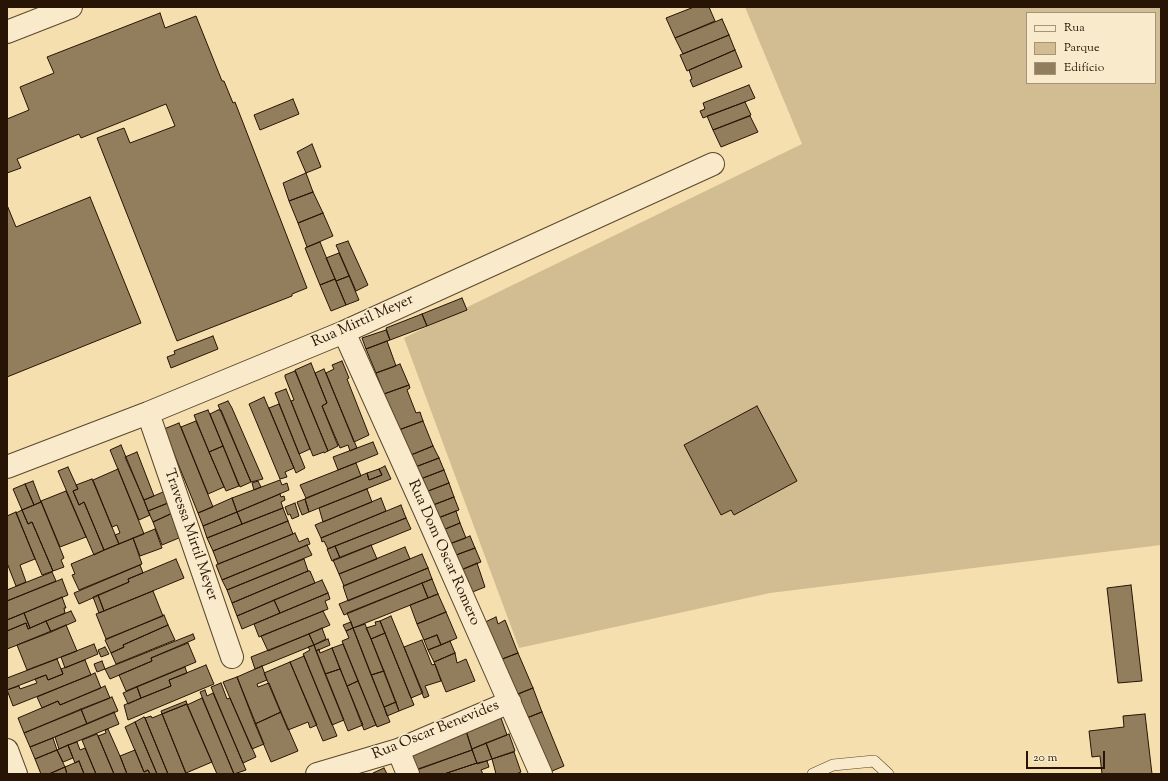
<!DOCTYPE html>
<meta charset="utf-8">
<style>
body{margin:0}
#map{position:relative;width:1168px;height:781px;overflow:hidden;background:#f5dfae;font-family:"Sorts Mill Goudy",serif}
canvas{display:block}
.frame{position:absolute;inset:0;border:8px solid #271404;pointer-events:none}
.legend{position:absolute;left:1026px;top:12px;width:130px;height:72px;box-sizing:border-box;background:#f8eaca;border:1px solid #a4947b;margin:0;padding:5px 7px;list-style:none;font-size:12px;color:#271404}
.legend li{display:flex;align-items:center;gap:8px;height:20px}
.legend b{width:20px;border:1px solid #a4947b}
.scale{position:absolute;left:1026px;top:751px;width:79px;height:18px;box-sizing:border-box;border:2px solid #271404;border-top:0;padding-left:5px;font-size:12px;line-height:14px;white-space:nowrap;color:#271404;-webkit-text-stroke:3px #f8eaca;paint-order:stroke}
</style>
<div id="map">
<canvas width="1168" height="781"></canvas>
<div class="frame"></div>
<ul class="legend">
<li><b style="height:5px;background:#f8eaca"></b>Rua</li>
<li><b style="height:11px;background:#d2bc91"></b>Parque</li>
<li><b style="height:11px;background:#927e5c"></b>Edifício</li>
</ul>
<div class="scale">20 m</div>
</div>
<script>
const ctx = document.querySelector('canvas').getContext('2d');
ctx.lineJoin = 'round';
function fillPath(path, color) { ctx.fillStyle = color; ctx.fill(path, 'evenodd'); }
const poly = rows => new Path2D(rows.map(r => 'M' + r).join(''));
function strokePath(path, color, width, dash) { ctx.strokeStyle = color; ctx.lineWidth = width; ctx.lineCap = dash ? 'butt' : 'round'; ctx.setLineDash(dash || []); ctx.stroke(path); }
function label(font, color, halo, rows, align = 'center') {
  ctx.font = font + ' "Sorts Mill Goudy",serif'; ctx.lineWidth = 3.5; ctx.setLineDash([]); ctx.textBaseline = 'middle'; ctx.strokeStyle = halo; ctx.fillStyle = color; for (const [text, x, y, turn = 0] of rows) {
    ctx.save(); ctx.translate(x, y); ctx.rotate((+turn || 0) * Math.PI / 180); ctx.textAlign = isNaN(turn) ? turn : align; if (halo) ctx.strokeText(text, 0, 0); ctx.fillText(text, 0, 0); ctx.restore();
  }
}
const green = poly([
 [745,7,1161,7,1161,545,770,593,519,648,404,338,802,144],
 [1027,13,1155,13,1155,83,1027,83]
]);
const building = poly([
 [694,7,709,7,715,21,675,38,666,18,694,7],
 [160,13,165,28,196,16,222,81,224,81,233,103,235,102,307,288,292,294,292,296,177,341,97,138,124,128,130,143,175,126,166,104,81,138,79,134,17,159,21,168,7,173,7,119,29,110,20,87,54,73,47,57,160,13],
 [722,19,729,35,683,54,675,38,722,19],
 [729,35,735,50,687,71,680,55,729,35],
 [735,50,742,67,693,87,690,80,692,79,689,70,735,50],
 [749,85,755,98,703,118,700,111,705,109,703,103,749,85],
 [293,99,299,114,260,130,254,115,293,99],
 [745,102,751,115,713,130,707,116,745,102],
 [750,116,758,132,721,147,713,130,750,116],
 [312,144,321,167,306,173,297,152,312,144],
 [306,173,313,192,289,201,283,183,306,173],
 [313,192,323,213,298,223,289,201,313,192],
 [90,197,141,323,7,377,7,205,16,227,90,197],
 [323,213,333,236,307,247,298,223,323,213],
 [348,241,368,285,356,291,336,245,348,241],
 [320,242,335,279,320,285,305,248,320,242],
 [339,253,349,276,336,281,326,258,339,253],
 [349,276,359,300,346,305,336,281,349,276],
 [335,279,346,305,331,311,320,285,335,279],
 [462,298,467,310,427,326,422,314,462,298],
 [422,314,427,326,390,340,386,328,422,314],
 [386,330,390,340,366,349,362,338,386,330],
 [213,336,218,349,171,368,167,357,175,354,174,351,213,336],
 [387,341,396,366,376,373,366,349,387,341],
 [342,361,349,378,347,379,369,435,354,442,326,373,334,369,332,365,342,361],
 [311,363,327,403,322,406,338,446,328,451,295,370,311,363],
 [400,364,409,385,384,394,376,373,400,364],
 [324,369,357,448,350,451,348,445,340,448,322,406,327,403,315,373,324,369],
 [295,371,328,451,324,453,324,452,313,456,291,401,294,400,285,377,285,375,295,371],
 [409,385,410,388,407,390,416,413,420,412,423,421,396,431,381,395,409,385],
 [286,389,310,449,299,454,275,393,286,389],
 [264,397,294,468,285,472,287,477,280,479,249,404,264,397],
 [228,401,232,408,263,479,251,482,218,405,228,401],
 [279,404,305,468,296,473,269,408,279,404],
 [757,406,797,481,734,515,731,510,721,515,684,445,757,406],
 [208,410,223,446,209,452,194,415,208,410],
 [218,410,221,410,251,482,240,487,210,414,218,410],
 [196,421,224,487,208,494,181,427,196,421],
 [423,421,433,446,406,457,396,431,423,421],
 [179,423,213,507,198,513,164,429,179,423],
 [373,442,378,454,338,470,333,457,373,442],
 [121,445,150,515,139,520,110,450,121,445],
 [223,446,239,486,226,491,209,452,223,446],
 [433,446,439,458,410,469,406,457,433,446],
 [137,452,154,496,144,500,125,457,137,452],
 [439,458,444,470,415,481,410,469,439,458],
 [356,463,361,476,306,498,300,485,356,463],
 [385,466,391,479,309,512,305,499,367,473,369,480,382,475,379,469,385,466],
 [68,467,78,489,73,491,79,505,84,502,104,550,94,555,58,471,68,467],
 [118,469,144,534,119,544,115,535,120,533,117,525,112,527,93,480,118,469],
 [379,469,382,475,369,480,367,473,379,469],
 [444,470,449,483,423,493,418,480,444,470],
 [92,479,119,544,104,550,84,502,79,505,73,491,78,489,76,485,92,479],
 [280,480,282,485,287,483,289,490,237,512,232,498,280,480],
 [33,481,41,502,34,505,25,484,33,481],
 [258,481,261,487,254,490,252,483,258,481],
 [449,483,454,497,428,507,423,493,449,483],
 [25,484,34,505,22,510,13,489,25,484],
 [367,489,372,502,323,522,319,508,367,489],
 [168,490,173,501,148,511,144,500,168,490],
 [66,491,86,537,60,547,41,501,66,491],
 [280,494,281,497,284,496,285,500,281,502,283,508,242,524,237,512,280,494],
 [454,497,459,510,433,520,428,507,454,497],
 [232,498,237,512,203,526,198,513,232,498],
 [381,498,386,511,321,538,315,525,381,498],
 [305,499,309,512,302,515,297,502,305,499],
 [173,501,177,511,153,522,148,511,173,501],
 [41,502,64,558,61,560,64,567,53,571,32,522,28,524,22,510,41,502],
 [295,503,299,516,292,519,290,514,288,515,285,507,295,503],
 [401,505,406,518,328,549,324,541,322,542,321,538,401,505],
 [283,508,288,521,213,551,207,538,283,508],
 [22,510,28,524,32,522,53,571,42,575,16,513,22,510],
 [177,511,186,535,162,545,153,522,177,511],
 [456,511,460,523,438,532,433,520,456,511],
 [16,512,35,559,20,565,26,582,16,586,7,563,7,516,16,512],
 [237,512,242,524,207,538,203,526,237,512],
 [406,518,411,529,340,558,335,546,406,518],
 [288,521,293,534,218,564,213,551,288,521],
 [460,523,466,538,444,546,438,532,460,523],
 [155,529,162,548,140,556,133,538,155,529],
 [295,533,299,542,308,538,310,544,222,580,216,565,295,533],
 [470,536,475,548,448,558,444,546,470,536],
 [133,538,142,564,79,590,72,575,75,574,71,564,133,538],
 [307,545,312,555,227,590,222,580,307,545],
 [371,545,377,559,339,574,333,560,371,545],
 [335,546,340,558,332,561,327,549,335,546],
 [405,547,410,559,344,586,339,574,405,547],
 [475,548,481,562,454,573,448,558,475,548],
 [422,554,428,568,348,601,343,586,422,554],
 [176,559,184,578,104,611,98,595,129,582,128,579,176,559],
 [304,559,308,571,232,603,227,590,304,559],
 [477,563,485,587,465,595,456,572,477,563],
 [140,565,143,573,128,579,129,582,79,604,74,593,140,565],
 [428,568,432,579,344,615,339,604,428,568],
 [308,571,310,571,315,583,237,616,232,603,308,571],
 [52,572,56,581,7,601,7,590,52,572],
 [62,579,68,595,7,620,7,601,62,579],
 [432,579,438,594,428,598,422,583,432,579],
 [322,580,328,593,280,613,274,600,322,580],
 [422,583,428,598,353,628,347,613,422,583],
 [1131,585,1142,681,1118,683,1107,588,1131,585],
 [153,591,163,616,106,639,96,614,153,591],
 [328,593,330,599,325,601,328,609,259,637,254,624,328,593],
 [438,594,446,612,417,624,410,605,438,594],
 [98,595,104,611,99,613,93,597,98,595],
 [62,597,66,608,64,608,65,613,30,628,24,613,62,597],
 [274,600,280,613,242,629,237,616,274,600],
 [71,611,76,621,51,632,46,621,71,611],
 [323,611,330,625,268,651,261,636,323,611],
 [446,612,457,638,441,645,437,635,424,640,417,624,446,612],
 [24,613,30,628,28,629,26,623,7,631,7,620,24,613],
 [164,615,168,625,123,645,124,647,111,653,105,640,164,615],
 [391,616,423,693,411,698,380,621,391,616],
 [496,617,498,624,505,620,518,653,497,661,481,624,496,617],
 [46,621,51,632,7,649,7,631,26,623,28,629,46,621],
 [380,621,385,633,371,639,366,628,376,625,375,622,380,621],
 [351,622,353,628,346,631,343,625,351,622],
 [365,624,384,671,371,675,353,628,365,624],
 [66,625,77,651,27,670,17,645,66,625],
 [168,625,175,640,116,664,111,653,124,647,123,645,168,625],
 [322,628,326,639,314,645,309,634,322,628],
 [353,628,390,722,377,727,342,641,349,638,346,631,353,628],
 [385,633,414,705,399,711,371,639,385,633],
 [193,634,195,639,151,658,152,661,110,679,105,669,193,634],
 [309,634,314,645,255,669,251,657,309,634],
 [437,635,441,645,428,650,424,640,437,635],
 [328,639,330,645,316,651,314,645,328,639],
 [422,640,432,665,435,664,441,681,425,686,429,696,424,698,404,647,422,640],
 [450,641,455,653,434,662,428,650,450,641],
 [188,643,196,662,126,691,119,675,152,661,151,658,188,643],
 [94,644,98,654,65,668,61,657,94,644],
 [343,644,358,681,347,686,332,648,343,644],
 [314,645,344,720,332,725,303,654,310,650,308,647,314,645],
 [105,647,109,654,101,657,98,650,105,647],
 [332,648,340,669,325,674,316,651,319,649,320,653,332,648],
 [455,653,457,663,466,659,475,681,446,692,434,662,455,653],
 [518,653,533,688,513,696,497,661,518,653],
 [304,656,337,736,323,741,290,662,304,656],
 [57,659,63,674,48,680,46,675,7,690,7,678,57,659],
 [85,660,91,675,13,706,7,690,19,686,20,689,37,683,35,679,46,675,48,680,63,674,61,669,85,660],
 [102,661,105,669,97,672,94,664,102,661],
 [290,662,317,725,310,728,308,722,288,730,264,673,290,662],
 [206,665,214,684,128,720,124,705,171,686,169,680,206,665],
 [262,666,267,680,257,684,258,687,269,683,281,712,255,724,237,677,262,666],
 [185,667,187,673,169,680,171,686,141,698,137,687,185,667],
 [340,669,363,725,348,731,325,674,340,669],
 [384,671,396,702,384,707,371,675,384,671],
 [95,673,101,688,60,705,58,701,42,708,37,697,95,673],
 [237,677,264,744,252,749,223,682,237,677],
 [358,681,376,725,364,730,347,686,358,681],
 [221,683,227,699,230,698,256,757,243,763,211,687,221,683],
 [105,686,110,698,24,733,18,718,58,701,60,705,105,686],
 [137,687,141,698,128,704,123,693,137,687],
 [533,688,542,712,524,719,513,696,533,688],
 [205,690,207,696,213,693,246,770,234,774,200,692,205,690],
 [112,697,118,711,87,724,81,709,112,697],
 [202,698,234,774,217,774,187,705,202,698],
 [186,701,187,704,162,714,161,711,186,701],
 [396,702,399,711,387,716,384,707,396,702],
 [187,704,212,762,186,773,162,714,187,704],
 [81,709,87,724,30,747,24,733,81,709],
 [114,712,119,724,59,749,55,737,114,712],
 [281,712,298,751,271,762,255,724,281,712],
 [542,712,564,766,545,774,524,719,542,712],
 [162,714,163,716,186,774,168,774,145,718,151,716,152,718,162,714],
 [1145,714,1152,774,1102,774,1100,756,1092,757,1089,731,1124,727,1123,716,1145,714],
 [144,717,145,718,168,774,157,774,135,722,144,717],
 [501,718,507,735,472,749,466,731,501,718],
 [135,722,157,774,150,774,148,770,144,772,125,727,135,722],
 [108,729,120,756,127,774,114,774,98,736,106,733,105,730,108,729],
 [466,731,472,750,415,770,408,752,466,731],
 [97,734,98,736,114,774,96,774,82,740,97,734],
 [509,734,515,751,492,759,486,743,509,734],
 [53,738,57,750,35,759,30,747,53,738],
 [77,742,80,750,85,748,96,774,84,774,79,761,75,763,68,745,77,742],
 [486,743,492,759,477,764,472,749,486,743],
 [68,745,73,758,63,762,57,750,68,745],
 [57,750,65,767,49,774,41,774,35,759,57,750],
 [135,750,144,772,148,770,150,774,127,774,120,756,135,750],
 [472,750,477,763,444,774,415,774,414,771,472,750],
 [514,752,521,772,516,774,496,774,492,759,514,752],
 [79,761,84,774,67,774,65,767,79,761],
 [487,761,489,767,481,770,483,774,444,774,477,763,487,761],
 [65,767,67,774,49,774,65,767],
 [384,768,387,774,373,774,373,773,384,768]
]);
const lane = poly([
 [813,774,833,765,874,761,888,774]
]);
const street = poly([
 [7,32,71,7],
 [344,332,424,509,541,774],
 [148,413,232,657],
 [7,467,148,413,344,332,713,164],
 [7,750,16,774],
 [398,750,408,774],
 [317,774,398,750,510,702]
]);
const streetNames = [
 ["Rua Mirtil Meyer",363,322,-24],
 ["Travessa Mirtil Meyer",190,535,71],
 ["Rua Dom Oscar Romero",443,553,66],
 ["Rua Oscar Benevides",436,731,-22]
];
fillPath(green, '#d2bc91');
fillPath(building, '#927e5c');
strokePath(building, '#271404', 1);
strokePath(lane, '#5a472e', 12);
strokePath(street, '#5a472e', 24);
strokePath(lane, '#f8eaca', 11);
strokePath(street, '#f8eaca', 22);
label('15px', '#271404', '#f8eaca', streetNames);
</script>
